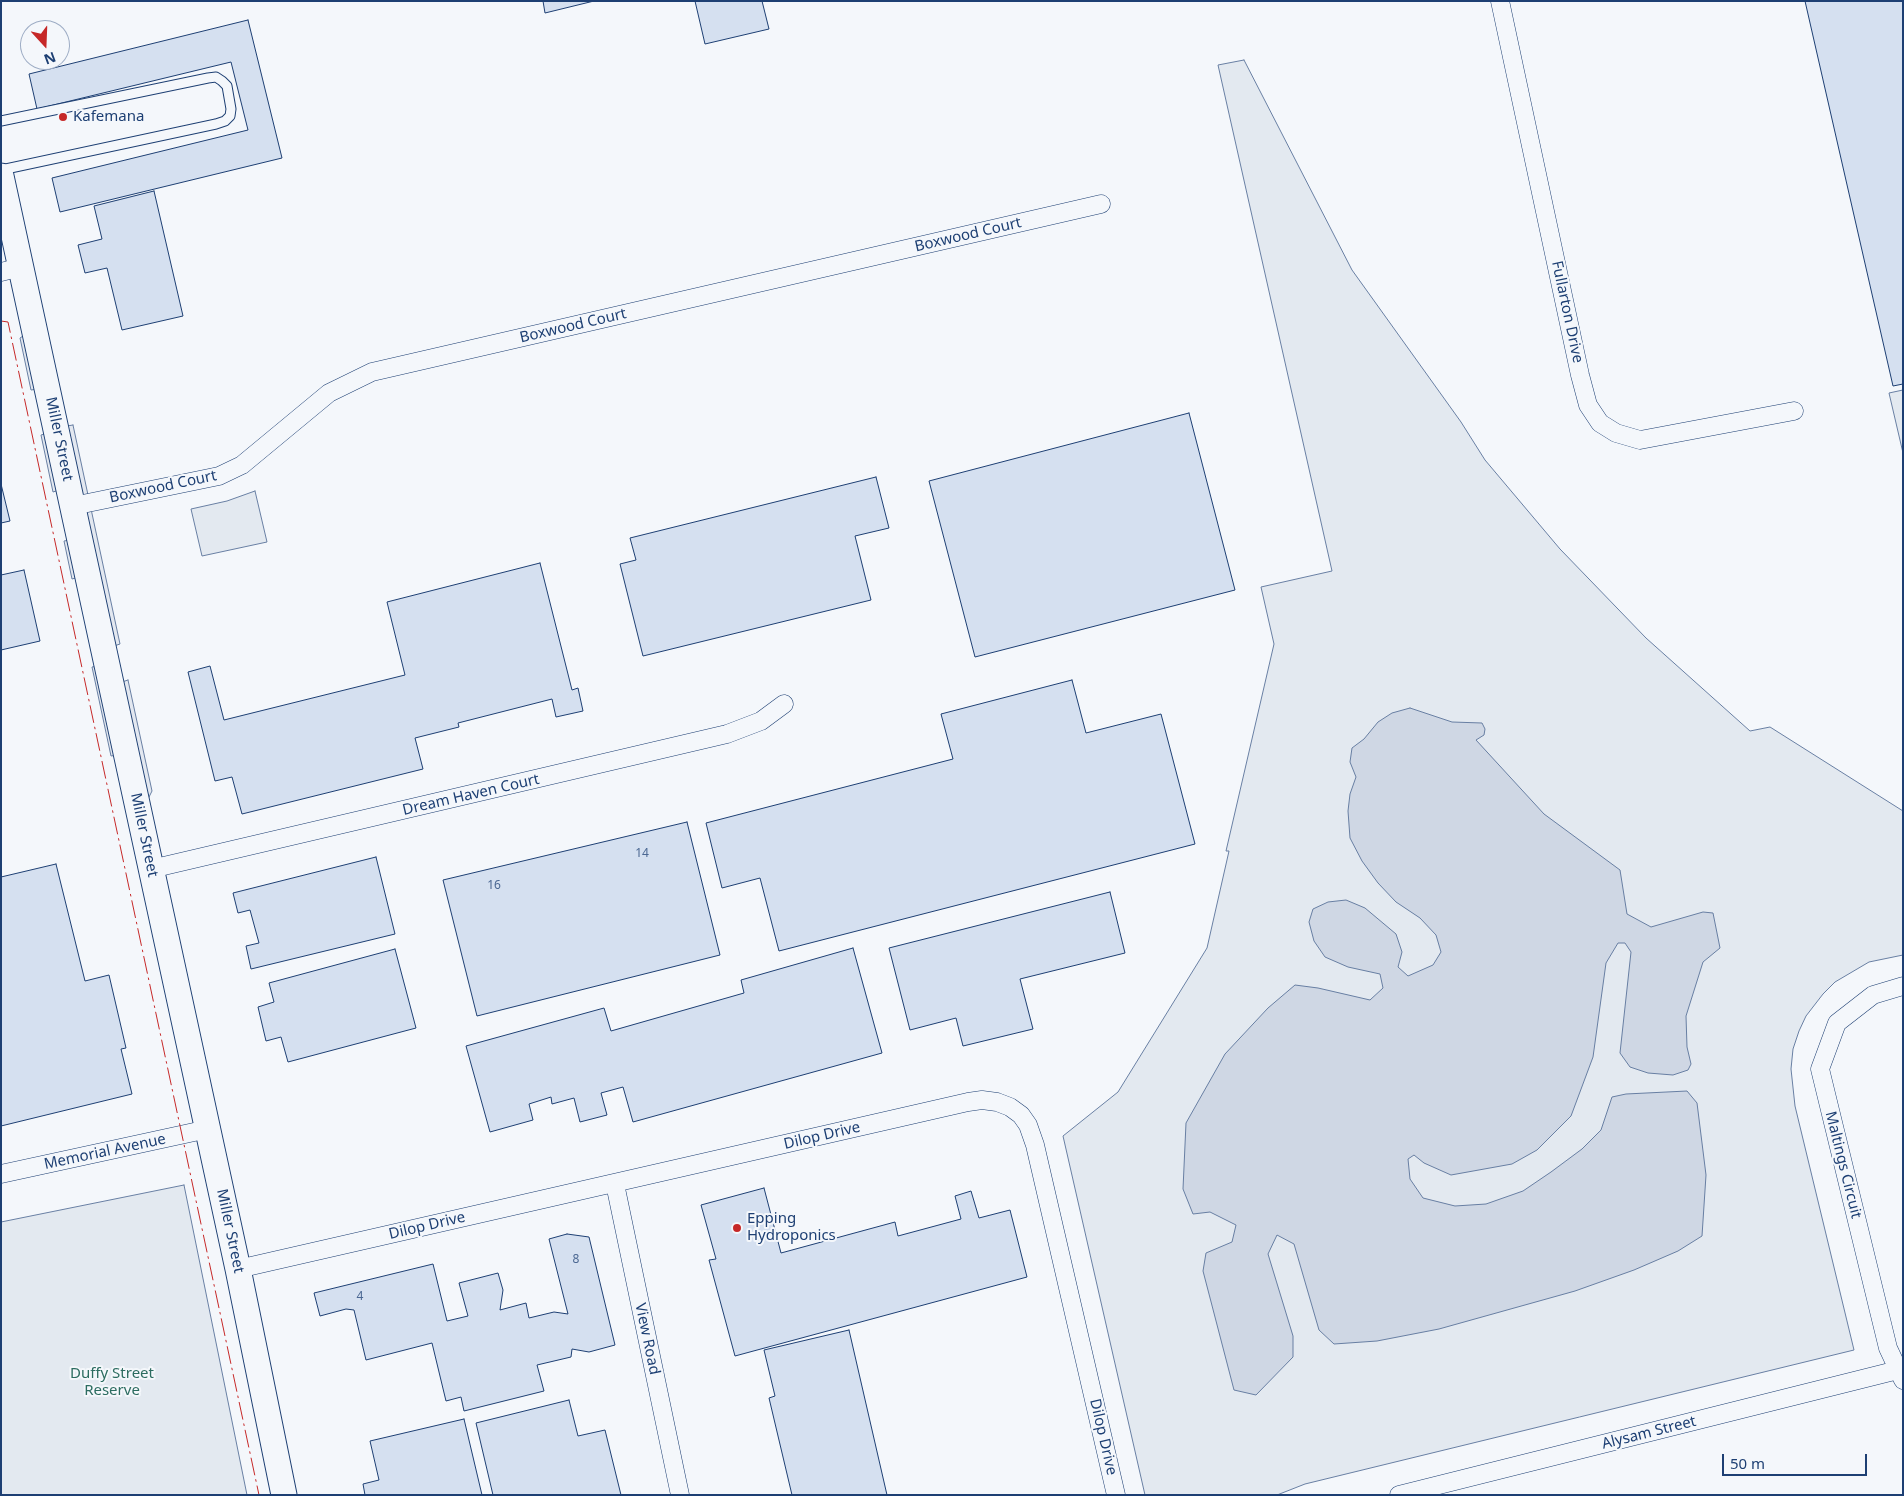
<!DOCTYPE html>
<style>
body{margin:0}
#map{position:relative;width:1904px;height:1496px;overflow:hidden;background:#f4f7fb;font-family:"Noto Sans",sans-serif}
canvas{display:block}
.frame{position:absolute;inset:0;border:2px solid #1d3f73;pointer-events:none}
.north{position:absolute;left:20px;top:20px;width:50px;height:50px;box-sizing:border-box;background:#f4f7fb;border:1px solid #9eadc5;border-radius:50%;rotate:160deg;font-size:14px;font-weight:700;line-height:20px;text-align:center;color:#1d3f73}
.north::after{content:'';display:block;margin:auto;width:18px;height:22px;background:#c62828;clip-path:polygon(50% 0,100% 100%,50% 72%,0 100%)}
.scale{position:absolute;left:1722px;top:1454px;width:145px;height:22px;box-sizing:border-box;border:2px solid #1d3f73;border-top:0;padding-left:6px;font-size:15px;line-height:18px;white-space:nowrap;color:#1d3f73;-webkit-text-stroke:4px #f4f7fb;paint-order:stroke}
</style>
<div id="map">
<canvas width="1904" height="1496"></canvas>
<div class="frame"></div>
<div class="north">N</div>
<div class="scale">50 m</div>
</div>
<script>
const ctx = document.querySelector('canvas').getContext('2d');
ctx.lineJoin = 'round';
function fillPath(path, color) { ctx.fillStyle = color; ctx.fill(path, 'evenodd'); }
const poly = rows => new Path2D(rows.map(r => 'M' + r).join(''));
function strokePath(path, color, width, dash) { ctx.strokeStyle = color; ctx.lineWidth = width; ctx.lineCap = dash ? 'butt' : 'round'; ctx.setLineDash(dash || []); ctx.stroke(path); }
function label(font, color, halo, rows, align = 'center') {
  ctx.font = font + ' "Noto Sans",sans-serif'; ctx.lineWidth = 4; ctx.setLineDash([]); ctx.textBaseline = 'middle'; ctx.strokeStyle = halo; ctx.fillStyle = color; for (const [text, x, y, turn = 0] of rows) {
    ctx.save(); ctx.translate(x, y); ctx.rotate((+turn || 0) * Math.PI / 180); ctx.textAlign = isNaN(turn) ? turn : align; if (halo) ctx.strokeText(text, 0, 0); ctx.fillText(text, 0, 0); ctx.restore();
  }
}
const green = poly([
 [1244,60,1352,270,1461,422,1485,460,1560,549,1646,638,1750,731,1770,727,1903,811,1903,955,1869,962,1835,982,1823,994,1806,1016,1799,1031,1793,1049,1791,1069,1795,1106,1854,1350,1305,1484,1277,1495,1145,1495,1063,1136,1118,1092,1207,948,1229,851,1226,851,1274,644,1261,587,1332,571,1218,65,1244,60],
 [1903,390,1903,453,1889,393,1903,390],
 [255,491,267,542,202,556,191,509,227,501,255,491],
 [184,1185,247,1495,1,1495,1,1222,184,1185]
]);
const parking = poly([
 [26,334,38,389,31,390,20,338,26,334],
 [73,425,120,644,114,646,67,426,73,425],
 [48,433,59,490,53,492,41,435,48,433],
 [70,540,79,577,72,579,64,541,70,540],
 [98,666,117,755,111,756,92,667,98,666],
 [128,680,152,791,148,799,122,682,128,680]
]);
const water = poly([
 [1410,708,1452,722,1482,723,1485,729,1484,735,1476,740,1544,814,1620,870,1627,914,1651,927,1703,912,1713,913,1720,948,1703,962,1686,1016,1687,1047,1691,1064,1688,1070,1673,1075,1648,1073,1630,1067,1620,1053,1631,952,1625,943,1618,943,1606,963,1593,1057,1571,1116,1537,1150,1512,1164,1451,1175,1424,1163,1414,1155,1408,1159,1410,1179,1423,1198,1455,1206,1486,1204,1523,1191,1551,1172,1582,1149,1601,1130,1612,1097,1626,1094,1687,1091,1697,1103,1706,1175,1702,1236,1678,1251,1634,1270,1575,1291,1439,1329,1377,1341,1334,1344,1319,1330,1294,1244,1277,1235,1268,1254,1293,1336,1293,1357,1256,1395,1234,1390,1203,1271,1206,1253,1232,1242,1236,1225,1210,1212,1193,1214,1183,1189,1186,1123,1225,1054,1268,1008,1295,985,1318,988,1370,1000,1383,988,1380,974,1348,967,1325,957,1314,941,1309,922,1313,909,1328,902,1346,900,1365,908,1396,934,1402,952,1398,967,1408,976,1433,965,1441,952,1436,935,1420,918,1396,902,1378,883,1362,861,1350,838,1348,811,1350,794,1356,777,1350,762,1352,748,1364,739,1378,722,1392,713,1410,708]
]);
const building = poly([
 [543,1,594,1,545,13,543,1],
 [695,1,762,1,769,29,705,44,695,1],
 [1805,1,1903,1,1903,384,1893,386,1805,1],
 [248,20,282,158,60,212,52,178,248,130,231,62,37,109,29,74,248,20],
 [154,191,183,316,122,330,107,268,85,273,78,245,102,239,94,206,154,191],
 [1189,413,1235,590,975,657,929,481,1189,413],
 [876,477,889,528,855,536,871,600,643,656,620,564,636,560,630,538,876,477],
 [1,484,10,521,1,523,1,484],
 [540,563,572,690,578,688,583,711,556,717,552,699,458,723,459,727,415,738,423,769,242,814,232,777,215,781,188,672,210,666,224,720,405,675,387,602,540,563],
 [24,570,40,641,1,650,1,575,24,570],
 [1072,680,1086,733,1161,714,1195,844,779,951,760,878,722,888,706,823,953,759,941,714,1072,680],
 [687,822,720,955,477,1016,443,880,687,822],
 [376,857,395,934,251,969,246,946,259,943,250,910,238,913,233,893,376,857],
 [56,864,85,981,109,975,126,1048,121,1049,132,1094,1,1126,1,877,56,864],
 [1110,892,1125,953,1020,979,1033,1029,963,1046,956,1018,910,1030,889,948,1110,892],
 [853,948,882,1053,633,1122,623,1087,601,1093,607,1115,580,1122,574,1098,552,1104,551,1097,529,1104,533,1120,490,1132,466,1046,604,1008,611,1031,744,993,741,980,853,948],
 [395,949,416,1028,288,1062,281,1037,266,1041,258,1007,274,1002,269,983,395,949],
 [764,1188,781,1253,895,1222,898,1236,961,1219,955,1196,971,1191,979,1218,1010,1210,1027,1277,735,1356,709,1260,716,1259,701,1205,764,1188],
 [567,1234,589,1237,615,1345,589,1352,572,1349,571,1357,537,1365,544,1391,464,1411,461,1397,446,1401,432,1343,366,1360,354,1310,346,1309,320,1316,314,1293,433,1264,447,1321,468,1316,459,1283,498,1273,503,1290,500,1310,526,1303,529,1318,554,1312,568,1314,549,1239,567,1234],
 [849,1330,887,1495,792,1495,769,1398,775,1396,764,1350,849,1330],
 [569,1400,578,1436,605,1430,621,1495,493,1495,476,1423,569,1400],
 [464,1419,482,1495,365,1495,363,1484,379,1480,370,1441,464,1419]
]);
const lane = poly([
 [1,121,208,78,216,77,222,81,227,86,231,109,230,116,225,121,216,124,1,170]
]);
const street = poly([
 [1500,1,1580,375,1588,405,1600,423,1616,433,1640,440,1794,411],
 [1,272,21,267],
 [73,506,219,476,242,465,329,393,372,372,1101,204],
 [151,869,727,734,761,721,784,704],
 [1,1174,208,1129],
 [615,1184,680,1495],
 [238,1269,968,1102,982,1100,997,1102,1010,1107,1021,1115,1028,1125,1035,1145,1116,1495],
 [1903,1380,1888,1348,1820,1069,1837,1023,1873,995,1903,986],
 [1399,1495,1898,1370]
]);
const secondary = poly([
 [1,176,238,1269,284,1495]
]);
const power = poly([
 [1,321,8,322,259,1495]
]);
const markers = [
 [63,117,5,"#c62828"],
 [737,1228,5,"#c62828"]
];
const numberNames = [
 ["14",642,854],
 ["16",494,886],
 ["8",576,1260],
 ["4",360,1297]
];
const poiNames = [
 ["Kafemana",73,117],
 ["Epping",747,1219],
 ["Hydroponics",747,1236]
];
const streetNames = [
 ["Boxwood Court",968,235,-13],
 ["Fullarton Drive",1567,312,78],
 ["Boxwood Court",573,326,-13],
 ["Miller Street",59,439,78],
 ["Boxwood Court",163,487,-12],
 ["Dream Haven Court",471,795,-13],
 ["Miller Street",144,835,78],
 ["Dilop Drive",822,1136,-13],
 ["Memorial Avenue",105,1152,-12],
 ["Maltings Circuit",1843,1165,76],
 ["Dilop Drive",427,1226,-13],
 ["Miller Street",230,1231,78],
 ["View Road",647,1339,78],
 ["Alysam Street",1649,1433,-14],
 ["Dilop Drive",1103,1437,77]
];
const parkNames = [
 ["Duffy Street",112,1374],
 ["Reserve",112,1391]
];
fillPath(green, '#e3e9f0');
strokePath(green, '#687fa3', 1);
fillPath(parking, '#e3e8f0');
strokePath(parking, '#687fa3', 1);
fillPath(water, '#cfd7e4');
strokePath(water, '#687fa3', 1);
fillPath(building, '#d5e0f0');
strokePath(building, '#1d3f73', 1);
strokePath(lane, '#1d3f73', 11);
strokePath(street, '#1d3f73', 19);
strokePath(secondary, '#1d3f73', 27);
strokePath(lane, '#f4f7fb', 9);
strokePath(street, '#f4f7fb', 18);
strokePath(secondary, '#f4f7fb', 25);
strokePath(power, '#c62828', 1, [18, 4, 2.5, 4]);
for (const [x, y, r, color] of markers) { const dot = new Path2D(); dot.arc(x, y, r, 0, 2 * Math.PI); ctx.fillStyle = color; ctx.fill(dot); strokePath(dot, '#f4f7fb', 2); }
label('12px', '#4b6792', null, numberNames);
label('15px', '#1d3f73', '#f4f7fb', poiNames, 'left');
label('15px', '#1d3f73', '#f4f7fb', streetNames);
label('15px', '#2c6c60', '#f4f7fb', parkNames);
</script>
